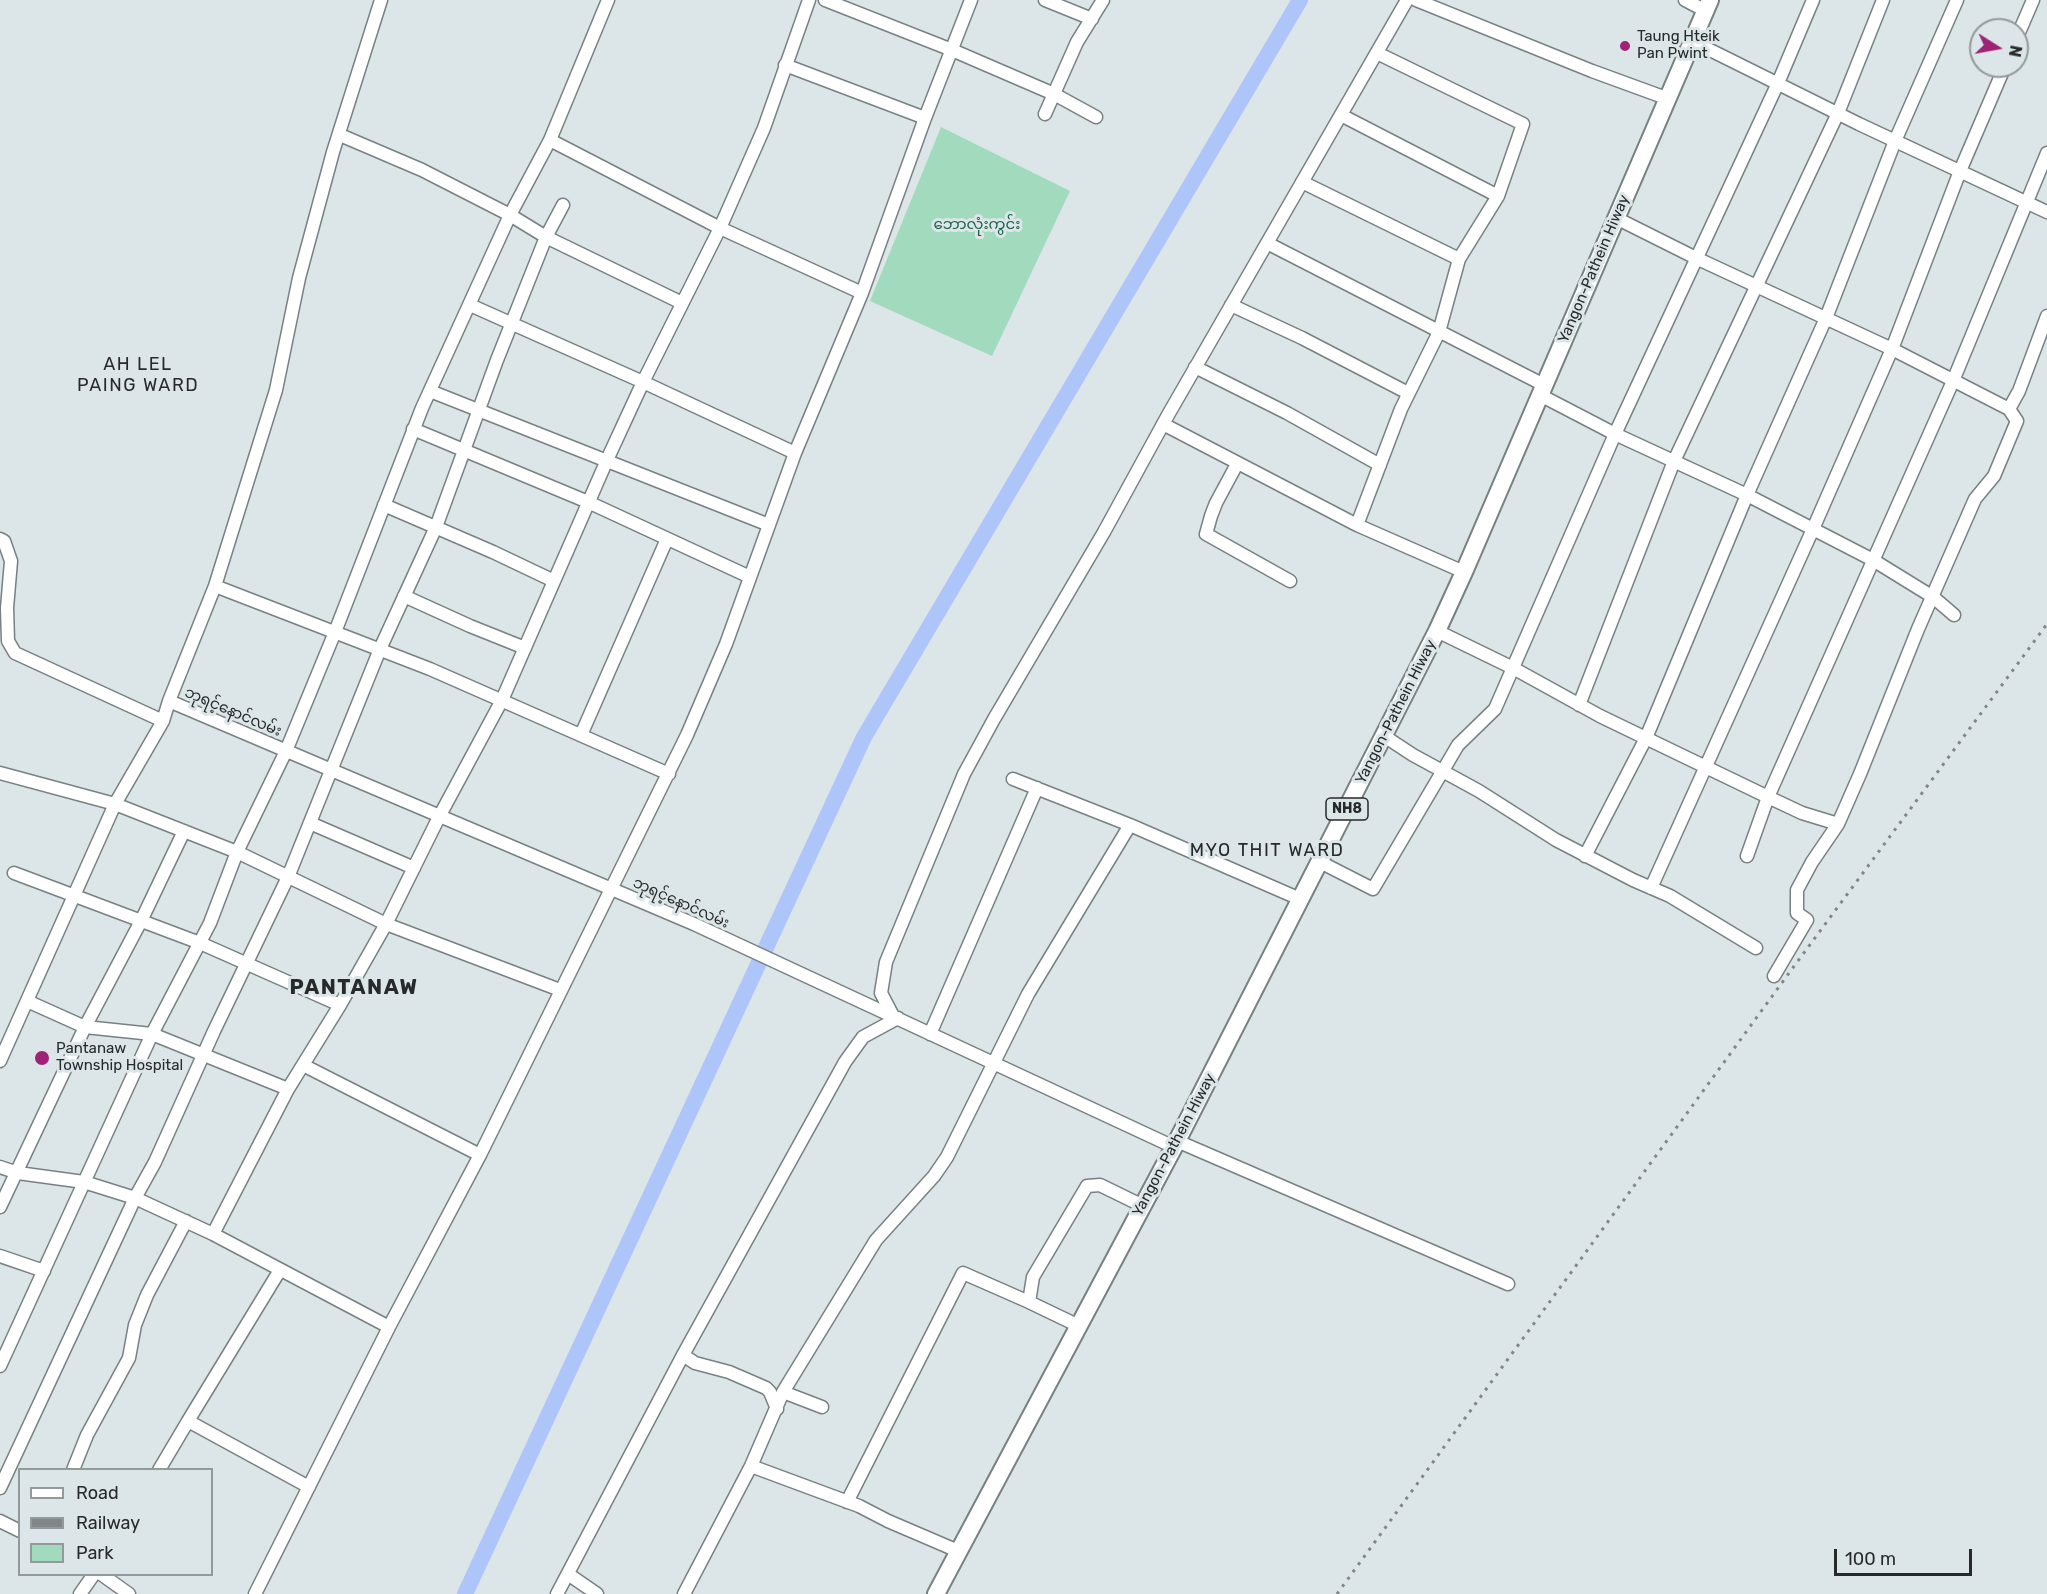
<!DOCTYPE html>
<meta charset="utf-8">
<style>
body{margin:0}
#map{position:relative;width:2047px;height:1594px;overflow:hidden;background:#dce5e8;font-family:Rubik,sans-serif}
canvas{display:block}
.legend{position:absolute;left:18px;top:1468px;width:195px;height:108px;box-sizing:border-box;background:#dce5e8;border:2px solid #939a9c;margin:0;padding:8px 10px;list-style:none;font-size:18px;color:#262a2b}
.legend li{display:flex;align-items:center;gap:12px;height:30px}
.legend b{width:30px;border:2px solid #939a9c}
.north{position:absolute;left:1969px;top:18px;width:60px;height:60px;box-sizing:border-box;background:#dce5e8;border:2px solid #939a9c;border-radius:50%;rotate:101deg;font-size:16px;font-weight:700;line-height:24px;text-align:center;color:#262a2b}
.north::after{content:'';display:block;margin:auto;width:21px;height:27px;background:#9f2276;clip-path:polygon(50% 0,100% 100%,50% 72%,0 100%)}
.scale{position:absolute;left:1834px;top:1549px;width:138px;height:27px;box-sizing:border-box;border:3px solid #262a2b;border-top:0;padding-left:8px;font-size:18px;line-height:21px;white-space:nowrap;color:#262a2b;-webkit-text-stroke:4px #dce5e8;paint-order:stroke}
</style>
<div id="map">
<canvas width="2047" height="1594"></canvas>
<ul class="legend">
<li><b style="height:8px;background:#fff"></b>Road</li>
<li><b style="height:8px;background:#818789"></b>Railway</li>
<li><b style="height:16px;background:#a1dabd"></b>Park</li>
</ul>
<div class="north">N</div>
<div class="scale">100 m</div>
</div>
<script>
const ctx = document.querySelector('canvas').getContext('2d');
ctx.lineJoin = 'round';
function fillPath(path, color) { ctx.fillStyle = color; ctx.fill(path, 'evenodd'); }
const poly = rows => new Path2D(rows.map(r => 'M' + r).join(''));
function strokePath(path, color, width, dash) { ctx.strokeStyle = color; ctx.lineWidth = width; ctx.lineCap = dash ? 'butt' : 'round'; ctx.setLineDash(dash || []); ctx.stroke(path); }
function label(font, color, halo, rows, align = 'center') {
  ctx.font = font + ' Rubik,"Noto Sans Myanmar",sans-serif'; ctx.lineWidth = 6; ctx.setLineDash([]); ctx.textBaseline = 'middle'; ctx.strokeStyle = halo; ctx.fillStyle = color; for (const [text, x, y, turn = 0] of rows) {
    ctx.save(); ctx.translate(x, y); ctx.rotate((+turn || 0) * Math.PI / 180); ctx.textAlign = isNaN(turn) ? turn : align; if (halo) ctx.strokeText(text, 0, 0); ctx.fillText(text, 0, 0); ctx.restore();
  }
}
const green = poly([
 [941,127,1070,191,992,356,870,301]
]);
const river = poly([
 [465,1594,864,737,1300,0]
]);
const minor = poly([
 [825,0,952,50,1054,94,1096,117],
 [1045,0,1092,19],
 [1416,0,1592,71,1666,98],
 [1685,0,1706,11],
 [2017,37,2033,0],
 [1692,41,1859,124,2047,212],
 [785,65,925,118],
 [1045,114,1077,42,1103,0],
 [1341,115,1498,196],
 [340,135,422,170,510,215,546,237,682,303],
 [550,140,720,228,862,293],
 [1302,182,1459,259],
 [1616,218,1696,258,1892,349,2009,409],
 [1267,243,1544,385],
 [470,305,643,382,795,453],
 [1231,305,1302,338,1408,393],
 [1195,367,1287,413,1380,465],
 [430,391,769,525],
 [1540,395,1615,434,1747,495,1873,560,1933,597,1954,615],
 [1163,424,1357,525,1464,572],
 [413,429,588,502,750,577],
 [1237,464,1216,503,1211,516,1206,534,1290,581],
 [384,505,493,552,554,581],
 [1357,525,1401,409,1439,332,1459,259,1498,196,1523,124,1377,53],
 [0,539,4,541,11,561,7,608,8,641,15,653,163,721],
 [215,586,430,669,669,774],
 [404,596,470,626,525,648],
 [1437,631,1513,668,1600,716,1768,797,1802,813,1838,824],
 [169,701,694,924,1174,1147],
 [1579,705,1674,461,1838,113,1883,0],
 [581,735,667,539],
 [1384,736,1413,755,1479,791,1556,840,1633,880,1670,896,1756,948],
 [0,773,115,804,237,852,386,924,560,990],
 [1013,779,1130,825,1300,899],
 [310,823,414,868],
 [1585,856,1646,738,1747,495,1826,318,1895,141,1957,0],
 [1747,856,1768,797,1953,381,2047,153],
 [1320,862,1373,889,1458,745,1495,709,1615,434,1778,83,1813,0],
 [14,873,200,943,340,1005,386,924,439,817,502,700,607,460,643,382,720,228,764,128,809,0],
 [1651,888,1813,529,1892,349,1960,171,2005,66],
 [1774,976,1807,920,1797,913,1797,890,1812,862,1838,824,1860,774,1918,629,1975,499,1994,476,2017,421,2009,409,2019,391,2047,316],
 [27,1001,85,1027,152,1034,288,1089],
 [893,1016,881,993,886,962,964,774,994,719,1104,532,1168,415,1407,0],
 [930,1034,1037,788],
 [0,1061,115,804,163,721,169,701,215,586,276,390,299,278,333,152,381,0],
 [303,1065,480,1155],
 [1177,1141,1508,1284],
 [0,1167,18,1173,84,1182,135,1198,213,1234,389,1327],
 [0,1207,85,1027,141,921,184,831],
 [213,1234,288,1089,340,1005],
 [0,1256,44,1271],
 [280,1270,188,1421,309,1487],
 [1079,1326,1029,1302,1033,1277,1087,1186,1100,1185,1143,1206],
 [683,1355,695,1363,729,1372,766,1388,770,1392,777,1409],
 [0,1366,152,1034,210,923,237,852,286,751,335,632,422,408,510,215,550,140,608,0],
 [783,1392,822,1407],
 [751,1466,859,1506,888,1521,958,1551],
 [73,1470,87,1435,129,1358,135,1325,147,1295,186,1221],
 [159,1470,188,1421],
 [0,1488,135,1198,155,1162,214,1031,288,877,380,649,436,527,497,360,546,237,563,205],
 [847,1502,963,1273,1029,1302],
 [0,1521,20,1531],
 [101,1574,129,1594],
 [568,1574,597,1594],
 [80,1594,94,1574],
 [255,1594,389,1327,480,1155,687,735,726,644,795,453,862,293,925,118,971,0],
 [557,1594,683,1355,845,1062,863,1037,898,1018],
 [684,1594,751,1466,783,1392,876,1240,934,1176,947,1157,1028,994,1130,825]
]);
const highway = poly([
 [936,1594,1174,1147,1437,631,1464,572,1710,0]
]);
const rail = poly([
 [1337,1594,1789,973,2047,624]
]);
const markers = [
 [1625,46,6,"#9f2276"],
 [42,1058,8,"#9f2276"]
];
const shields = [
 [1347,809,42]
];
const shieldNames = [
 ["NH8",1347,809]
];
const poiNames = [
 ["Taung Hteik",1637,37],
 ["Pan Pwint",1637,54],
 ["Pantanaw",56,1049],
 ["Township Hospital",56,1066]
];
const parkNames = [
 ["ဘောလုံးကွင်း",977,225]
];
const streetNames = [
 ["Yangon-Pathein Hiway",1594,269,-67],
 ["ဘုရင့်နောင်လမ်း",233,712,23],
 ["Yangon-Pathein Hiway",1396,712,-63],
 ["ဘုရင့်နောင်လမ်း",681,903,24],
 ["Yangon-Pathein Hiway",1174,1145,-62]
];
const quarterNames = [
 ["AH LEL",138,365],
 ["PAING WARD",138,386],
 ["MYO THIT WARD",1267,851]
];
const districtNames = [
 ["PANTANAW",354,988]
];
fillPath(green, '#a1dabd');
strokePath(river, '#aec5fa', 16);
strokePath(minor, '#788082', 15);
strokePath(highway, '#788082', 20);
strokePath(minor, '#fff', 12);
strokePath(highway, '#fff', 16);
strokePath(rail, '#818789', 3, [3, 6]);
for (const [x, y, r, color] of markers) { const dot = new Path2D(); dot.arc(x, y, r, 0, 2 * Math.PI); ctx.fillStyle = color; ctx.fill(dot); strokePath(dot, '#dce5e8', 2); }
for (const [x, y, w] of shields) { const box = new Path2D(); box.roundRect(x - w / 2, y - 11, w, 22, 4.5); ctx.fillStyle = '#dce5e8'; ctx.fill(box); strokePath(box, '#262a2b', 1.5); }
label('bold 14px', '#262a2b', null, shieldNames);
label('15px', '#262a2b', '#dce5e8', poiNames, 'left');
label('15px', '#196446', '#dce5e8', parkNames);
label('15px', '#262a2b', '#dce5e8', streetNames);
ctx.letterSpacing = '1.5px';
label('18px', '#262a2b', '#dce5e8', quarterNames);
ctx.letterSpacing = '0px';
ctx.letterSpacing = '1.5px';
label('bold 21px', '#262a2b', '#dce5e8', districtNames);
ctx.letterSpacing = '0px';
</script>
